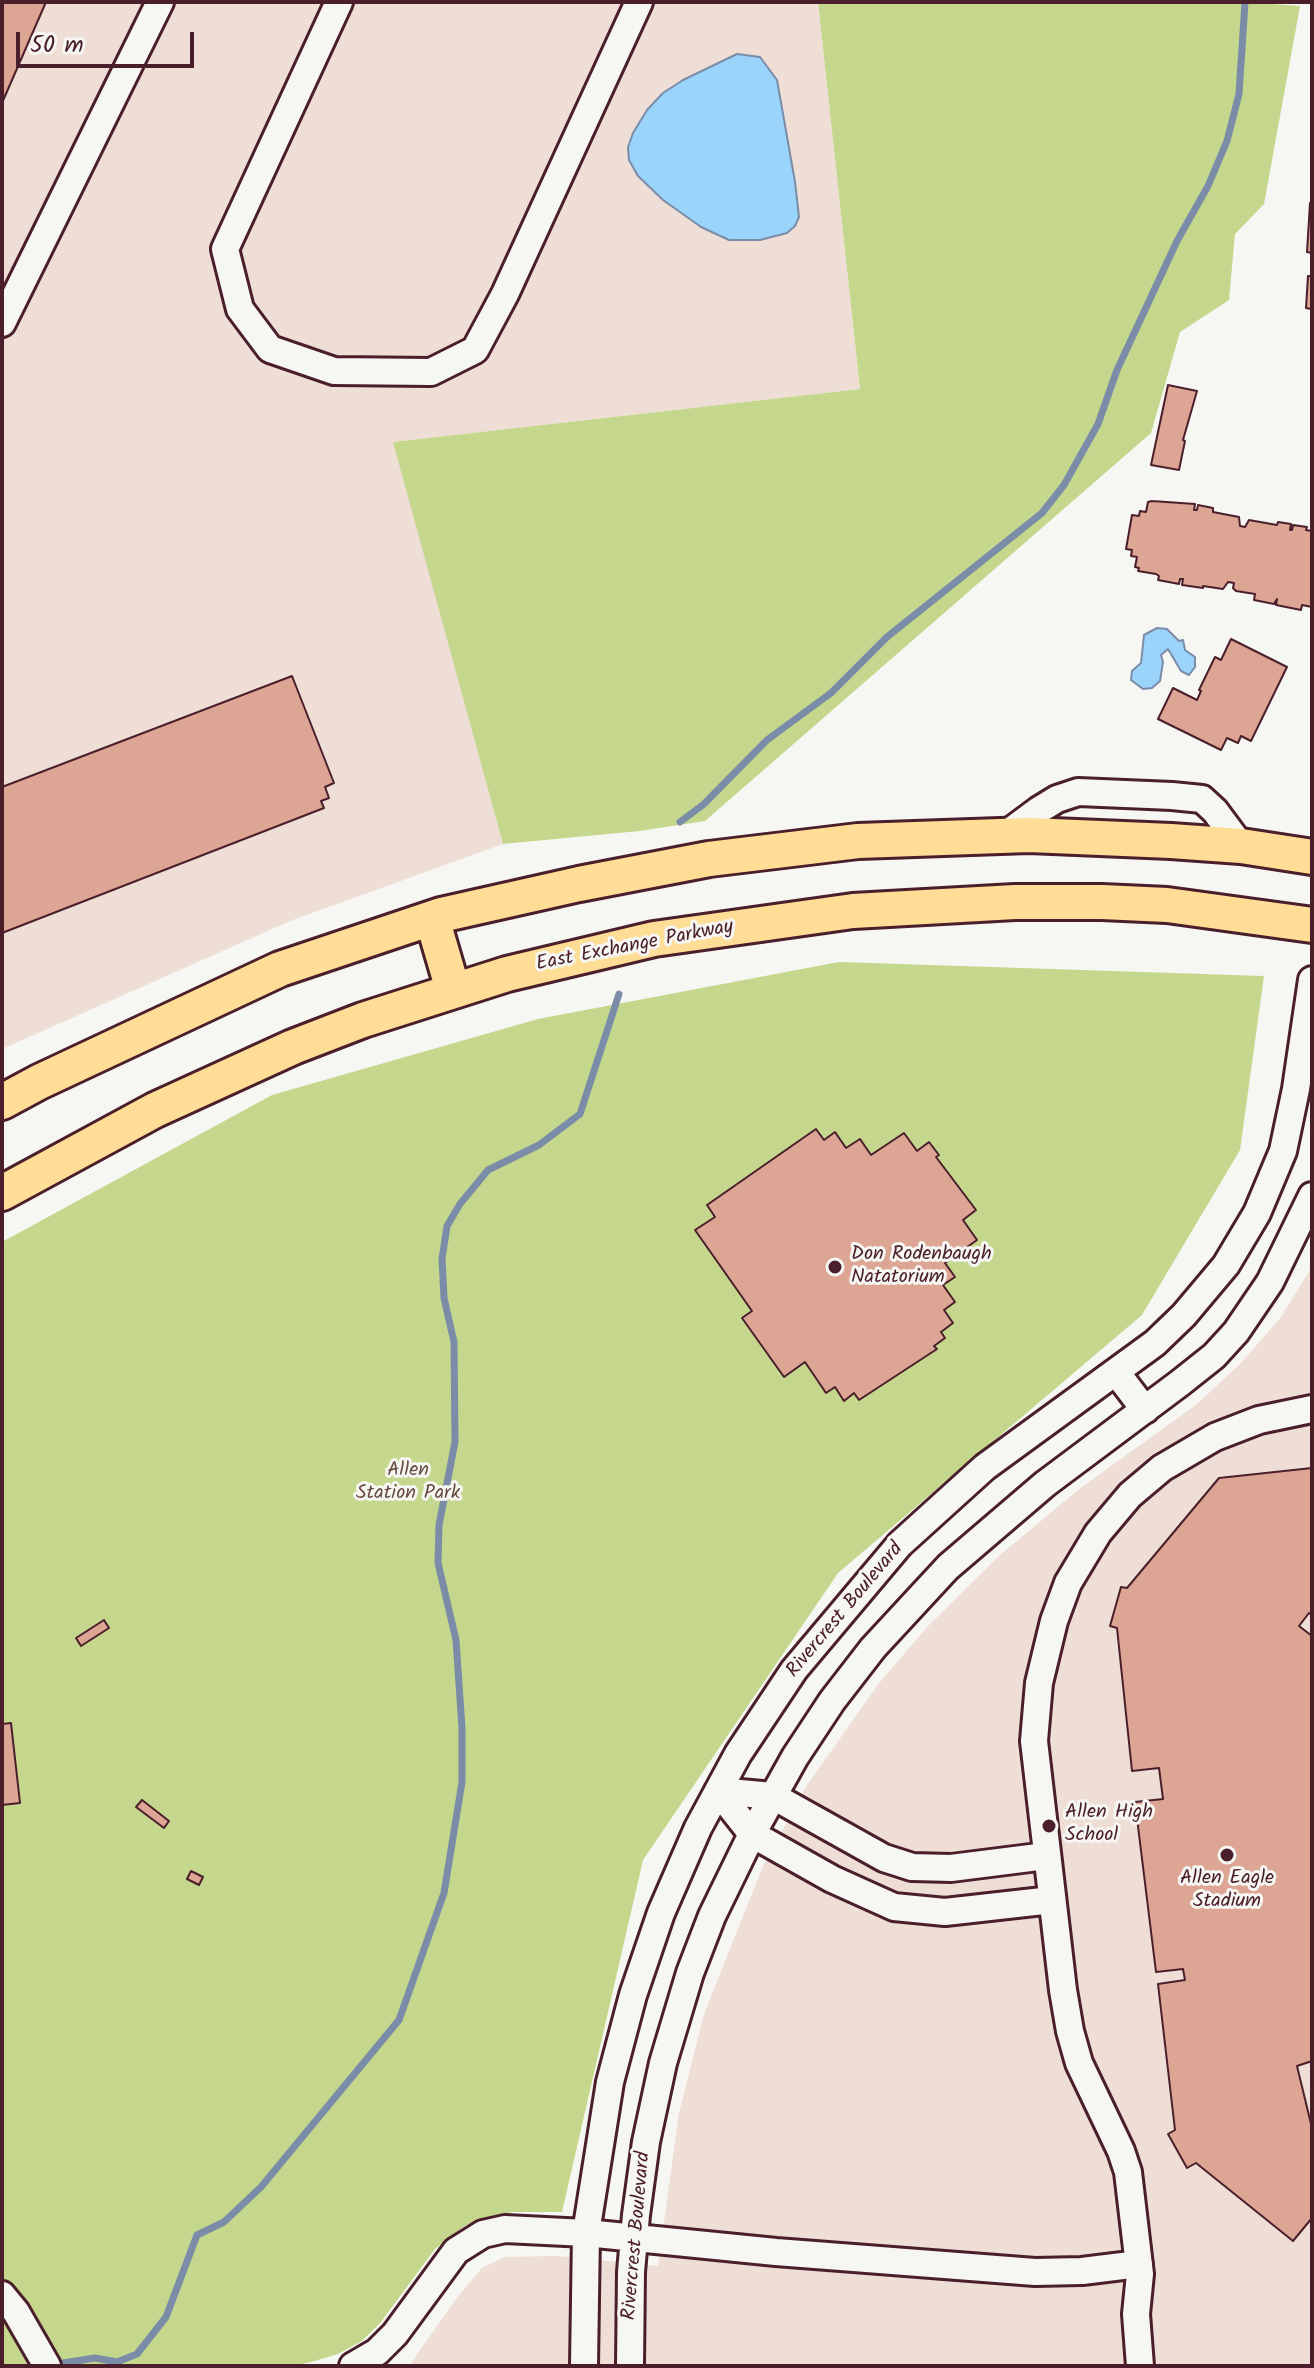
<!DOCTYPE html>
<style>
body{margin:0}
#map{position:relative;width:1314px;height:2368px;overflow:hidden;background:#f6f6f2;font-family:Kalam,sans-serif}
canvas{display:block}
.frame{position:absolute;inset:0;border:4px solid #4a1f2b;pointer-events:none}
.scale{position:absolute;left:16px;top:32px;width:178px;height:36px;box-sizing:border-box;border:4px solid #4a1f2b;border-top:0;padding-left:10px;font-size:24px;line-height:28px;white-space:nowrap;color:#4a1f2b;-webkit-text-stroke:6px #f6f6f2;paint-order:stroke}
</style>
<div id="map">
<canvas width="1314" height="2368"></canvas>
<div class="frame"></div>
<div class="scale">50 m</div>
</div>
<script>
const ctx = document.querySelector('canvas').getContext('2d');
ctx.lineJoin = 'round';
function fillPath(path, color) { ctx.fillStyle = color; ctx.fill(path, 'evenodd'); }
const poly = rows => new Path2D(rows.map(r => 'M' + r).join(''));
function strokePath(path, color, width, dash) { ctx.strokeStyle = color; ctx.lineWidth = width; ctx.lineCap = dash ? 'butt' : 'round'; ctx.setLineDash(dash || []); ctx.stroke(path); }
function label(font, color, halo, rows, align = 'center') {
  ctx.font = font + ' Kalam,sans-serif'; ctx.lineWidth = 6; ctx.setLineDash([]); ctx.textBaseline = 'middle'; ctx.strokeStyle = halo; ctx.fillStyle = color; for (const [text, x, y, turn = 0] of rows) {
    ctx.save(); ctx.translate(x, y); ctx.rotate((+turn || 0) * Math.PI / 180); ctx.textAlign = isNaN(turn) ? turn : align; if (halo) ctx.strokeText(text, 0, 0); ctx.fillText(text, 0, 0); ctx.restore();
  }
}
const built = poly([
 [2,2,818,2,860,389,394,442,503,844,290,921,2,1049],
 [1312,1267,1312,2366,409,2366,456,2299,482,2268,505,2257,556,2256,658,2266,679,2113,704,2014,763,1866,807,1785,880,1682,928,1626,1000,1555,1078,1490,1197,1404,1241,1363,1281,1317]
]);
const green = poly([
 [818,2,1244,2,1300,6,1264,204,1235,234,1229,300,1180,332,1151,433,705,821,639,831,503,844,393,442,860,389],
 [839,962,1264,976,1240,1150,1142,1315,838,1573,643,1860,562,2212,513,2212,476,2220,463,2227,435,2249,381,2322,362,2341,338,2354,311,2362,292,2366,2,2366,2,1242,272,1095,538,1019]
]);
const water = poly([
 [737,54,760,57,777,80,795,182,799,217,795,226,787,233,760,240,729,240,701,227,663,200,638,176,629,160,628,147,633,133,647,110,663,93,683,80,737,54],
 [1157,628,1167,629,1179,641,1183,640,1185,650,1195,657,1195,667,1189,675,1181,671,1168,649,1161,655,1163,662,1160,681,1152,688,1143,689,1131,680,1132,671,1141,663,1144,635,1157,628]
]);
const stream = poly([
 [680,822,704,804,767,740,831,693,887,637,1042,513,1064,485,1098,424,1117,370,1177,241,1208,186,1227,141,1239,94,1245,2],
 [50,2365,95,2358,117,2362,137,2354,166,2317,197,2235,224,2222,261,2187,399,2020,444,1893,462,1782,462,1728,456,1640,438,1563,439,1525,455,1442,454,1342,444,1298,442,1259,447,1226,460,1204,488,1170,539,1145,580,1114,619,994]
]);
const building = poly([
 [2,2,46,2,2,103,2,2],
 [1310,203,1312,204,1312,253,1307,252,1310,203],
 [1308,276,1312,276,1312,336,1311,309,1306,308,1308,276],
 [1168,385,1197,391,1183,440,1185,441,1179,470,1151,465,1168,385],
 [1152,501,1195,504,1194,510,1197,510,1198,505,1213,508,1213,512,1239,517,1240,526,1245,527,1249,520,1277,525,1278,522,1291,524,1290,530,1292,530,1293,525,1307,527,1306,530,1312,531,1312,607,1302,605,1301,610,1276,605,1277,599,1274,604,1254,600,1255,594,1236,591,1233,588,1234,583,1228,582,1223,589,1203,586,1203,588,1182,585,1183,579,1180,579,1179,584,1158,580,1159,576,1156,574,1138,571,1139,568,1135,567,1137,557,1131,556,1132,550,1126,549,1132,515,1139,516,1140,511,1146,512,1148,502,1152,501],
 [1231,639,1287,667,1251,741,1241,736,1238,743,1227,738,1221,750,1158,719,1173,688,1197,700,1201,691,1199,690,1215,657,1221,660,1231,639],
 [292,676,334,783,325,787,329,798,321,801,324,808,2,933,2,787,292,676],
 [816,1129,824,1140,835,1132,846,1148,860,1139,871,1155,904,1133,917,1151,929,1142,939,1155,936,1157,976,1210,963,1220,977,1240,945,1263,955,1277,943,1285,955,1302,944,1310,953,1323,941,1332,945,1338,934,1346,937,1349,859,1400,854,1393,844,1401,835,1387,826,1393,805,1362,784,1377,742,1318,752,1311,695,1230,715,1217,707,1205,816,1129],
 [1312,1468,1312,1615,1309,1613,1299,1626,1312,1636,1312,2061,1297,2066,1312,2128,1312,2218,1293,2241,1196,2163,1187,2168,1168,2134,1175,2130,1158,1984,1185,1980,1183,1969,1156,1972,1135,1802,1163,1799,1159,1768,1132,1771,1117,1628,1110,1626,1121,1587,1127,1588,1219,1478,1312,1468],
 [104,1620,109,1628,81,1646,76,1638,104,1620],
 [11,1723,20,1803,2,1805,2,1724,11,1723],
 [142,1800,169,1821,164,1828,136,1807,142,1800],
 [191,1871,203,1877,199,1885,187,1879,191,1871]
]);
const minor = poly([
 [339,2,225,249,240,309,270,349,334,371,431,372,475,350,505,294,639,2],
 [2,323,160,2],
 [1004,836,1039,810,1057,799,1078,792,1172,796,1202,799,1215,811,1241,846],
 [1116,1372,1145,1410],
 [718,1791,752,1834,832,1879,894,1907,945,1912,1052,1900],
 [718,1791,773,1796,884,1858,912,1867,951,1868,1046,1856],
 [2,2295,16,2312,47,2366],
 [353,2366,377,2352,395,2334,456,2251,483,2234,505,2229,586,2233,776,2252,1035,2272,1082,2271,1139,2264],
 [584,2366,586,2233,610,2082,633,1995,661,1913,698,1828,738,1754,794,1670,900,1544,985,1467,1155,1343,1184,1315,1226,1265,1257,1213,1283,1151,1296,1089,1312,980],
 [630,2366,631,2272,636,2215,646,2142,663,2063,690,1973,712,1916,752,1834,795,1757,832,1701,873,1648,948,1567,1045,1484,1180,1383,1214,1356,1236,1332,1270,1282,1312,1196],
 [1140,2366,1136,2314,1140,2274,1128,2172,1121,2151,1079,2063,1070,2031,1063,1990,1034,1741,1039,1683,1054,1621,1068,1583,1098,1533,1130,1495,1162,1468,1215,1437,1259,1420,1312,1409]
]);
const major = poly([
 [432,918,453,990],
 [2,1102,39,1082,280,969,441,915,579,884,709,859,858,841,1029,835,1171,841,1241,846,1312,857],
 [2,1193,155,1110,293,1047,363,1020,507,974,654,939,853,911,1015,902,1102,902,1167,905,1312,925]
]);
const markers = [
 [835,1267,8,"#4a1f2b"],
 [1049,1826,8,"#4a1f2b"],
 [1227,1855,8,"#4a1f2b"]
];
const streetNames = [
 ["East Exchange Parkway",635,947,-11],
 ["Rivercrest Boulevard",846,1611,-50],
 ["Rivercrest Boulevard",638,2236,-85]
];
const poiNames = [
 ["Don Rodenbaugh",851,1256],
 ["Natatorium",851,1279],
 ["Allen High",1065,1814],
 ["School",1065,1837],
 ["Allen Eagle",1227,1880,"center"],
 ["Stadium",1227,1903,"center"]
];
const parkNames = [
 ["Allen",408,1472],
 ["Station Park",408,1495]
];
fillPath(built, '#eeded6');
fillPath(green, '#c5d78c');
fillPath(water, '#9bd4fb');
strokePath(water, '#7b8ca8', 2);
strokePath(stream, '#7b8ca8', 7);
fillPath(building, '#dca594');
strokePath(building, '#4a1f2b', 2);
strokePath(minor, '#4a1f2b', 32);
strokePath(major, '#4a1f2b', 40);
strokePath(minor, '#f6f6f2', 26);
strokePath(major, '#fedd96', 34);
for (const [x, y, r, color] of markers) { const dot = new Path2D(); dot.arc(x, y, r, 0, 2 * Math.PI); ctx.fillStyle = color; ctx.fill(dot); strokePath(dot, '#f6f6f2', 3); }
label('20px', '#4a1f2b', '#f6f6f2', streetNames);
label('20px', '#4a1f2b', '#f6f6f2', poiNames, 'left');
label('20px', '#694d43', '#f6f6f2', parkNames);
</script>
